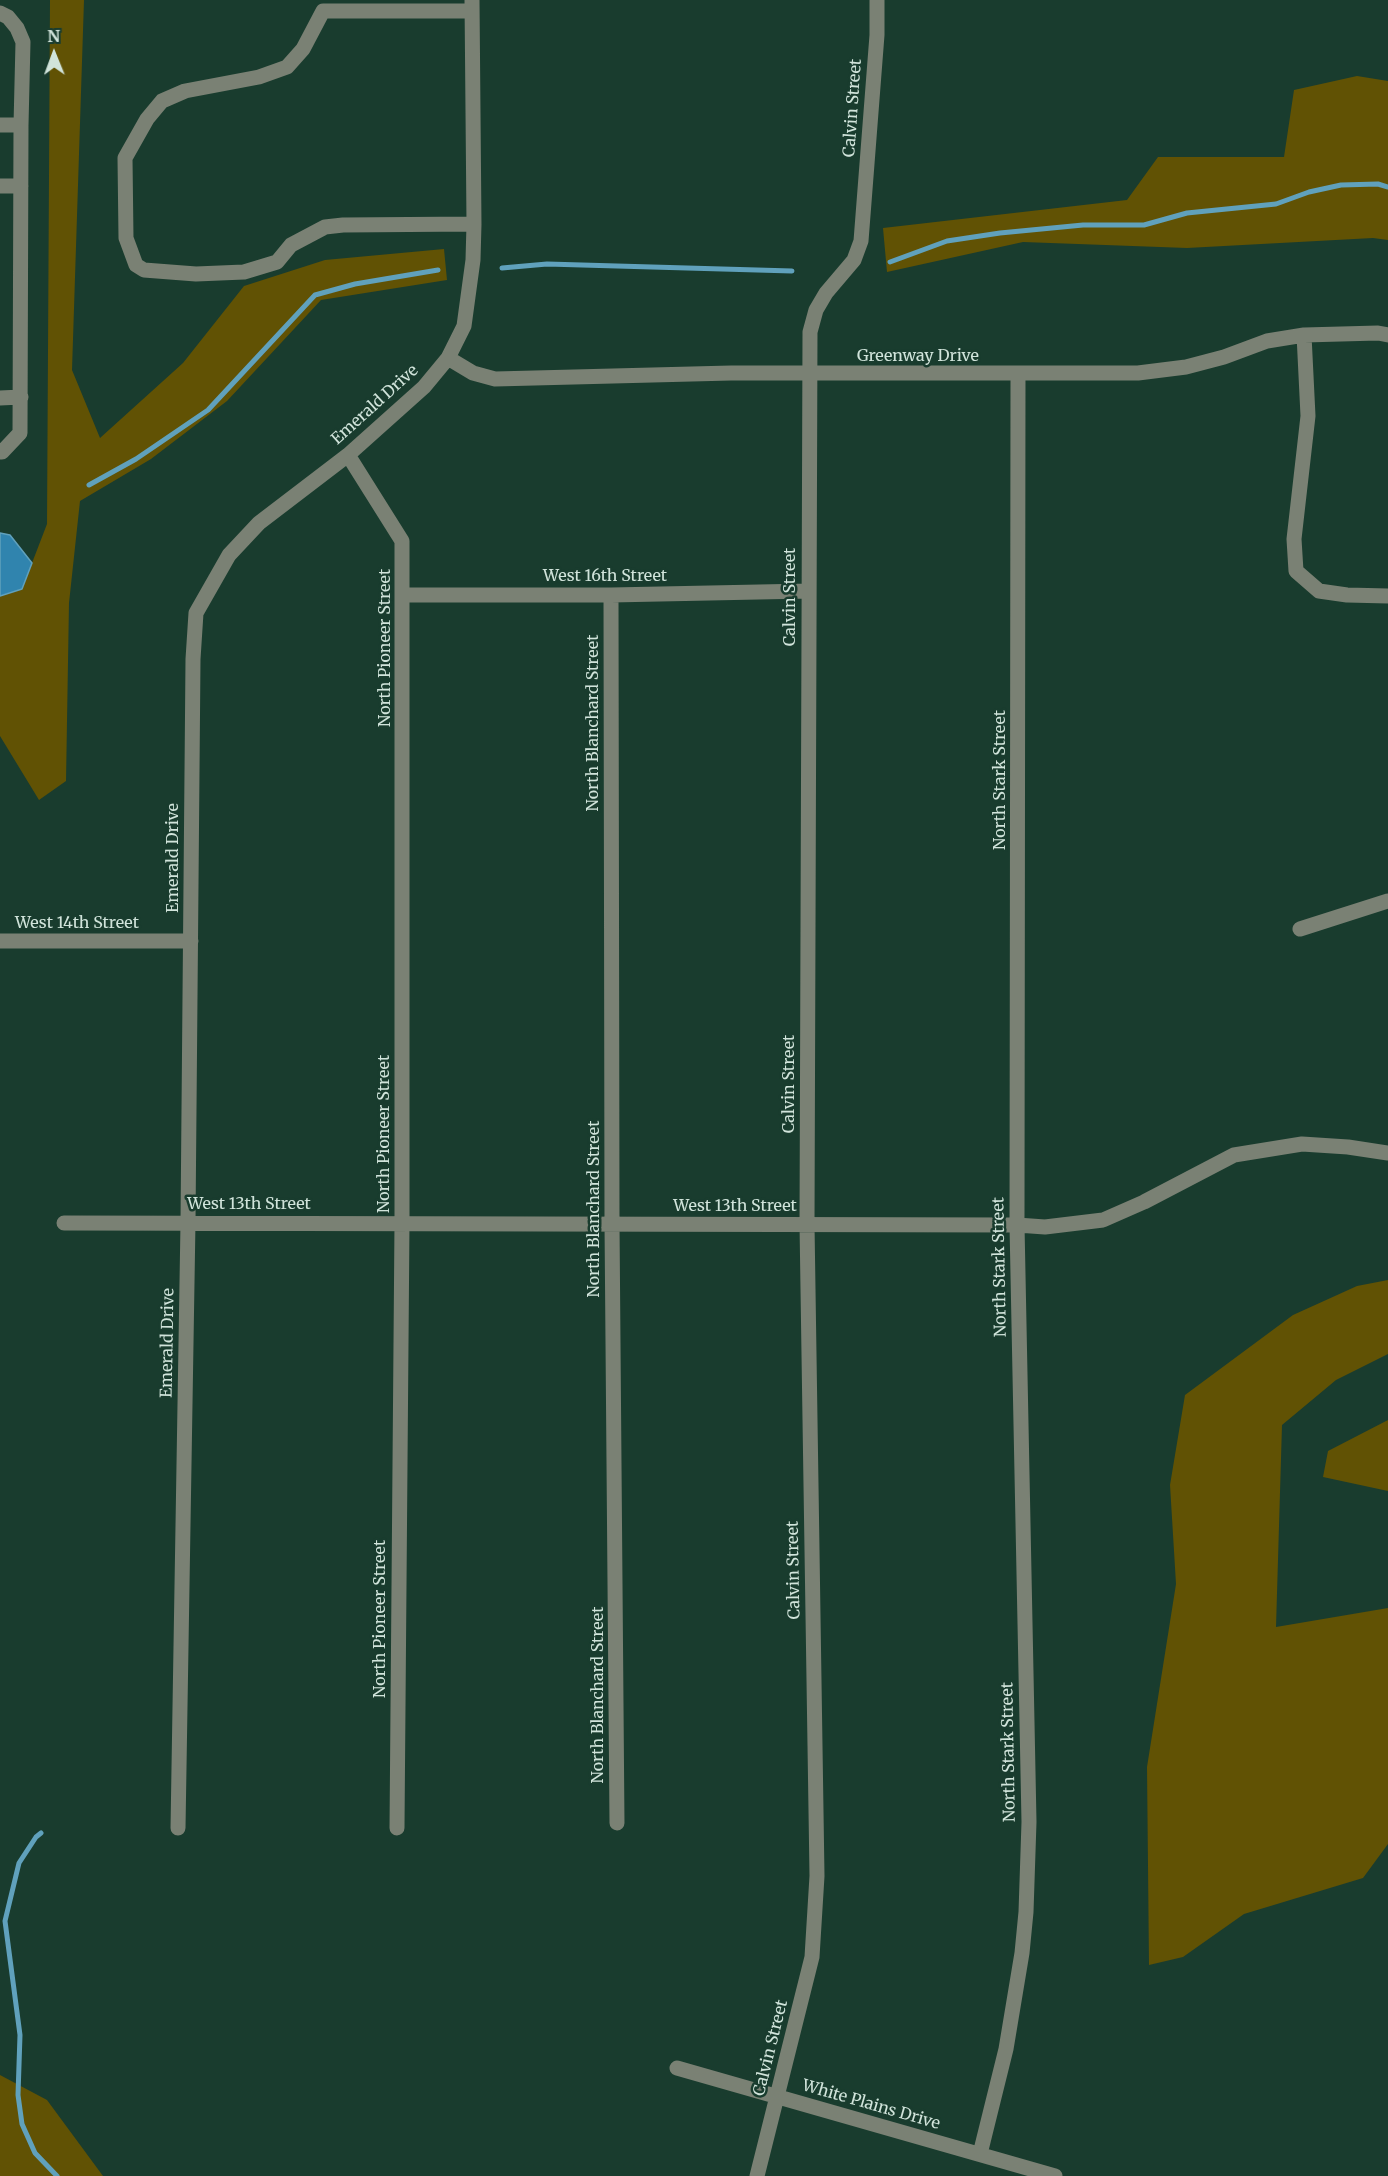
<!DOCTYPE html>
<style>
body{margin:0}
#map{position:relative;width:1388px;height:2176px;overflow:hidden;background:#193c2e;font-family:Merriweather,serif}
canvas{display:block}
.north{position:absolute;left:24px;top:24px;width:60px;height:60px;-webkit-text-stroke:4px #193c2e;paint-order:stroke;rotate:359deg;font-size:16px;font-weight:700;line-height:24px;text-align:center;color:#d1e4db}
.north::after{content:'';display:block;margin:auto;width:21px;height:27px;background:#d1e4db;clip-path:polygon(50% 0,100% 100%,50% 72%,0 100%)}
</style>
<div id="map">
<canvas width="1388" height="2176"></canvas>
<div class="north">N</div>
</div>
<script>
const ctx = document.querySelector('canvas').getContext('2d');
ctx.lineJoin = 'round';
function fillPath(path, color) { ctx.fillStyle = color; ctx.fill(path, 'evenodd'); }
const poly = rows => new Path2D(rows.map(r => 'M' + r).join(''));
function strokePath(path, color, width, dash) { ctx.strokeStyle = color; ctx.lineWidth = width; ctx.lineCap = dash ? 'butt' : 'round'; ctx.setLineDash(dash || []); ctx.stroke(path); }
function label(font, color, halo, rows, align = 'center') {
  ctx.font = font + ' Merriweather,serif'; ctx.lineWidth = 5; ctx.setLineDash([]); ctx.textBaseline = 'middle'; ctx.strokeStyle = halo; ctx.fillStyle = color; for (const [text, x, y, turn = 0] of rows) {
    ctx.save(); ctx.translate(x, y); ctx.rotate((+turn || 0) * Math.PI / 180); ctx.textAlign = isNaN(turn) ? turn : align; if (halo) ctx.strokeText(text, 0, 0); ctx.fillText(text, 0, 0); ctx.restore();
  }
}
const green = poly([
 [50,0,84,0,72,370,100,438,183,363,244,286,325,260,444,249,447,280,321,300,227,401,151,459,80,501,69,603,66,781,39,800,0,736,0,596,22,589,47,524],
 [1357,76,1388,81,1388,240,1373,238,1187,248,1023,242,887,272,883,228,1127,200,1158,157,1284,157,1294,90],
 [1388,1280,1388,1354,1336,1380,1282,1425,1276,1627,1388,1608,1388,1844,1363,1878,1244,1914,1183,1957,1149,1965,1147,1767,1176,1584,1170,1485,1185,1395,1293,1315,1357,1286],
 [1388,1420,1388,1491,1323,1477,1328,1451],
 [0,2075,47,2100,103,2176,0,2176]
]);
const water = poly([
 [0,533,10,535,32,563,22,589,0,596,0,533]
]);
const stream = poly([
 [890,262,947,241,1000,233,1083,225,1144,225,1187,213,1276,204,1309,192,1341,185,1378,184,1388,187],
 [502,268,547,264,792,271],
 [89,485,136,459,208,410,315,295,355,284,438,270],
 [41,1833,36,1837,19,1863,5,1921,20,2035,18,2095,22,2124,35,2153,57,2176]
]);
const minor = poly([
 [472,11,323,11,303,49,287,67,259,77,185,91,162,101,147,119,125,158,126,238,136,265,144,270,196,274,244,272,277,262,291,245,325,227,343,225,474,224],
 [0,13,8,17,17,28,23,42,21,125],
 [0,125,21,125,20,433,2,452,0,452],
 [0,186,21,186],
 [1304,335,1308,416,1294,539,1296,571,1319,591,1347,595,1388,596],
 [448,358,473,373,495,379,731,373,1138,373,1186,367,1224,357,1267,341,1304,335,1378,333,1388,335],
 [0,398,21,397],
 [348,455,402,541,402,1222,397,1828],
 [403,595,611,595,808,591],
 [611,595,612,1223,617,1823],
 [1300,929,1388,901],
 [0,941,191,941],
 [64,1223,1017,1225,1045,1227,1103,1220,1144,1202,1234,1155,1302,1144,1348,1147,1388,1153],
 [178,1828,188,1222,193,659,196,613,229,555,259,523,348,455,424,387,448,358,464,326,473,260,474,224,472,0],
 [677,2068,1055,2176],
 [980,2154,1006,2049,1022,1953,1026,1912,1029,1822,1017,1225,1018,374],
 [757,2176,812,1957,817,1876,807,1224,810,332,816,310,826,293,854,260,861,241,877,35,877,0]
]);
const streetNames = [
 ["Calvin Street",853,108,-86],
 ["Greenway Drive",918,356],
 ["Emerald Drive",375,405,-42],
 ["West 16th Street",605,576],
 ["Calvin Street",790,597,-90],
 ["North Pioneer Street",385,648,-90],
 ["North Blanchard Street",593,723,-90],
 ["North Stark Street",1000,780,-90],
 ["Emerald Drive",173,858,-90],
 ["West 14th Street",77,923],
 ["Calvin Street",789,1084,-90],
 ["North Pioneer Street",384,1134,-90],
 ["West 13th Street",249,1204],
 ["West 13th Street",735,1206],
 ["North Blanchard Street",594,1209,-90],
 ["North Stark Street",1000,1267,-91],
 ["Emerald Drive",168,1343,-89],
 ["Calvin Street",794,1570,-91],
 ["North Pioneer Street",380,1619,-90],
 ["North Blanchard Street",598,1695,-90],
 ["North Stark Street",1009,1752,-91],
 ["Calvin Street",771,2048,-76],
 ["White Plains Drive",871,2105,16]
];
fillPath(green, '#615204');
fillPath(water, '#3084ae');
strokePath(water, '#60a1bc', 1.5);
strokePath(stream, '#60a1bc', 5);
strokePath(minor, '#7a8174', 15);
label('16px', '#d1e4db', '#193c2e', streetNames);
</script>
